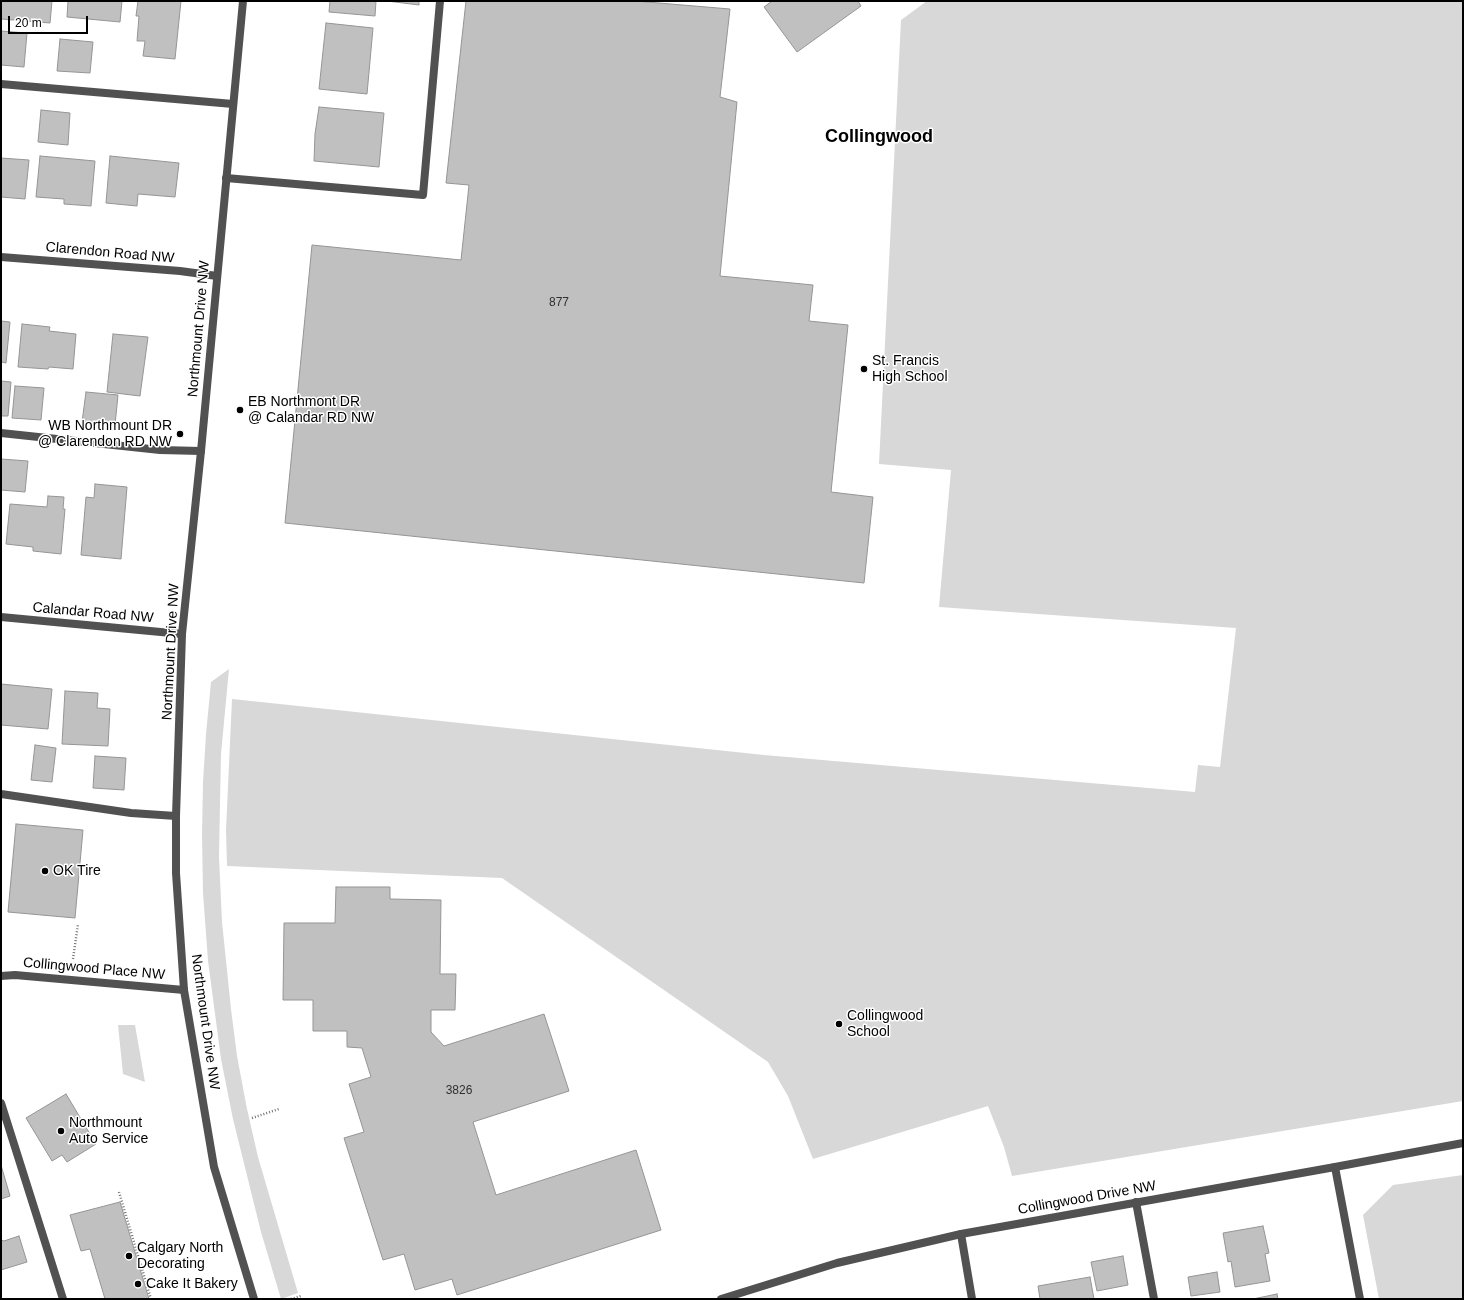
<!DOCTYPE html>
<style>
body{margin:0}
#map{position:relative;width:1464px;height:1300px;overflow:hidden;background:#fff;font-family:Helvetica,sans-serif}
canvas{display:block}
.frame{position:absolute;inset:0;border:2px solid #000;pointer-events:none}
.scale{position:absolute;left:8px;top:16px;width:80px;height:18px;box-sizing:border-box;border:2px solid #000;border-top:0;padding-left:5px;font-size:12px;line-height:14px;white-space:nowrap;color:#000;-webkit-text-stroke:3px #fff;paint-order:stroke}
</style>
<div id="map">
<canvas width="1464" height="1300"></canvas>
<div class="frame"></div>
<div class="scale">20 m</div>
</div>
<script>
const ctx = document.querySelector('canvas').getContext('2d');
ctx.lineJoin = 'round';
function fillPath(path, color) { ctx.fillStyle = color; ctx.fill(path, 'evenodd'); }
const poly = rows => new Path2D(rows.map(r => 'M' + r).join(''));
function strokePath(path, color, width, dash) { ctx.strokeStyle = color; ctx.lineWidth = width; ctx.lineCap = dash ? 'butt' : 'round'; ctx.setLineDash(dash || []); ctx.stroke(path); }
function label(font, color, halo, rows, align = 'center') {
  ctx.font = font + ' Helvetica,sans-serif'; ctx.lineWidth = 3; ctx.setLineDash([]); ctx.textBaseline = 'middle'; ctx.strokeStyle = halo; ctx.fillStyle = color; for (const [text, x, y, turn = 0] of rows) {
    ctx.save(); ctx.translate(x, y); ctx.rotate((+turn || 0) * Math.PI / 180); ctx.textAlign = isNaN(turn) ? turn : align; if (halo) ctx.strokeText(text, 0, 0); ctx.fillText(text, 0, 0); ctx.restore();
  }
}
const green = poly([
 [927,1,1463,1,1463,1101,1012,1176,1004,1147,988,1106,813,1159,788,1096,768,1062,502,878,227,866,226,830,232,699,764,755,1195,792,1198,765,1220,767,1236,628,939,607,951,470,879,464,901,20],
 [229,669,221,754,220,803,219,857,222,922,231,1009,237,1056,247,1109,258,1157,298,1293,281,1299,261,1232,233,1119,221,1059,208,961,203,893,202,835,203,782,206,734,211,682],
 [118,1025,135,1025,145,1082,123,1074],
 [1463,1175,1463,1299,1379,1299,1363,1215,1393,1185]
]);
const building = poly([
 [1,1,52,1,50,23,1,19,1,1],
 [68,1,122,1,120,22,67,17,68,1],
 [138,1,181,1,175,59,143,56,145,41,137,41,139,16,136,16,138,1],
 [330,1,376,1,375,16,329,12,330,1],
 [387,1,419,1,419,5,387,1],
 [466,1,635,1,730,9,720,97,737,102,720,276,813,285,809,321,848,325,831,492,873,497,864,583,285,523,312,245,461,260,469,185,446,183,466,1],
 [772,1,858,1,861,6,797,52,764,7,772,1],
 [326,23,373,28,367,94,319,89,326,23],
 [1,31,27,33,24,67,1,65,1,31],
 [60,39,93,42,90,73,57,71,60,39],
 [319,107,384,113,379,167,314,161,315,134,319,107],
 [41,110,70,113,68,145,38,142,41,110],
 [40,156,95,161,91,206,64,204,64,199,36,197,40,156],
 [110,156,179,163,175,197,138,194,137,206,106,203,110,156],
 [1,158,29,160,25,199,1,197,1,158],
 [1,321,10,322,6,363,1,362,1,321],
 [22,324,50,327,49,331,76,334,73,369,49,367,48,369,18,367,22,324],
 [113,334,148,337,140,396,107,392,113,334],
 [1,381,11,382,8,416,1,416,1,381],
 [15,386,44,388,41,420,12,418,15,386],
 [86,392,118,395,115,425,82,422,86,392],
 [1,459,28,461,25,492,1,490,1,459],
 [95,484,127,487,121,559,81,555,86,497,94,498,95,484],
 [48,496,64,497,63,509,65,509,61,554,33,551,33,547,6,544,10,504,47,507,48,496],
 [1,684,52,689,48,729,1,725,1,684],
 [65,691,98,693,97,708,110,709,108,746,62,744,65,691],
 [35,745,56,748,52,782,31,780,35,745],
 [95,756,126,758,124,790,93,788,95,756],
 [16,824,83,830,75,918,8,912,16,824],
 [336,887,390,887,390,899,441,900,440,974,456,974,455,1010,431,1010,431,1032,444,1046,544,1014,569,1091,473,1122,496,1195,636,1150,661,1230,457,1295,452,1279,415,1290,404,1254,383,1260,344,1138,364,1132,349,1084,371,1077,362,1048,347,1047,347,1031,313,1031,313,1000,283,1000,284,923,335,923,336,887],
 [66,1094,96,1144,67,1162,62,1155,52,1161,26,1118,66,1094],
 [1,1165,10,1196,1,1199,1,1165],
 [120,1202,149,1299,105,1299,90,1249,81,1251,70,1215,120,1202],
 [1263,1226,1269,1253,1265,1254,1270,1281,1235,1287,1231,1261,1228,1262,1223,1233,1263,1226],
 [19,1236,27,1262,1,1270,1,1240,4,1241,19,1236],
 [1123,1256,1128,1285,1097,1291,1091,1262,1123,1256],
 [1217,1272,1220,1292,1191,1296,1188,1277,1217,1272],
 [1090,1277,1094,1299,1040,1299,1038,1286,1090,1277],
 [1277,1294,1278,1299,1253,1299,1277,1294]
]);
const path = poly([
 [73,959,78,924],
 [252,1118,279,1109],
 [119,1192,151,1299],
 [291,1299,301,1296]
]);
const service = poly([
 [1,84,233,104],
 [226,178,423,195,440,1],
 [1,433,160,450,201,451],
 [1,794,131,813,176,816],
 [1,1103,63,1299],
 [1136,1202,1154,1299]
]);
const minor = poly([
 [1,257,180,271,217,276],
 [1,617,182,634],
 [1,976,15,975,184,990],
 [1335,1167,1360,1299],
 [961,1234,972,1299]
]);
const tertiary = poly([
 [243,1,201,451,182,634,176,816,176,873,184,990,214,1167,254,1299],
 [721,1299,837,1263,961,1234,1335,1167,1463,1143]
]);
const markers = [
 [864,369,4,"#000"],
 [240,410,4,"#000"],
 [180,434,4,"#000"],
 [45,871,4,"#000"],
 [839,1024,4,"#000"],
 [61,1131,4,"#000"],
 [129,1256,4,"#000"],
 [138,1284,4,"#000"]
];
const numberNames = [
 ["877",559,303],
 ["3826",459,1091]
];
const streetNames = [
 ["Clarendon Road NW",110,253,5],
 ["Northmount Drive NW",199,329,-85],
 ["Calandar Road NW",93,613,5],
 ["Northmount Drive NW",171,652,-87],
 ["Collingwood Place NW",94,969,5],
 ["Northmount Drive NW",205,1022,82],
 ["Collingwood Drive NW",1087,1198,-10]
];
const poiNames = [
 ["St. Francis",872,361],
 ["High School",872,377],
 ["EB Northmont DR",248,402],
 ["@ Calandar RD NW",248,418],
 ["WB Northmount DR",172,426,"right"],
 ["@ Clarendon RD NW",172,442,"right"],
 ["OK Tire",53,871],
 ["Collingwood",847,1016],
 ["School",847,1032],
 ["Northmount",69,1123],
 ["Auto Service",69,1139],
 ["Calgary North",137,1248],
 ["Decorating",137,1264],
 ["Cake It Bakery",146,1284]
];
const districtNames = [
 ["Collingwood",879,137]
];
fillPath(green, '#d8d8d8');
fillPath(building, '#c0c0c0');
strokePath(building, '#959595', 1);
strokePath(path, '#737373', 2.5, [1, 2]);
strokePath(service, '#515151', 8);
strokePath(minor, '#515151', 8);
strokePath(tertiary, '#515151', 8);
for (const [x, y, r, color] of markers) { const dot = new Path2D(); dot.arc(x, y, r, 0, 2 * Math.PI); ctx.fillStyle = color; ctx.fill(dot); strokePath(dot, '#fff', 1.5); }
label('12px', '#303030', null, numberNames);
label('14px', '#000', '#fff', streetNames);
label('14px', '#000', '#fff', poiNames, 'left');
label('bold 18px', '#000', '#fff', districtNames);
</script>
